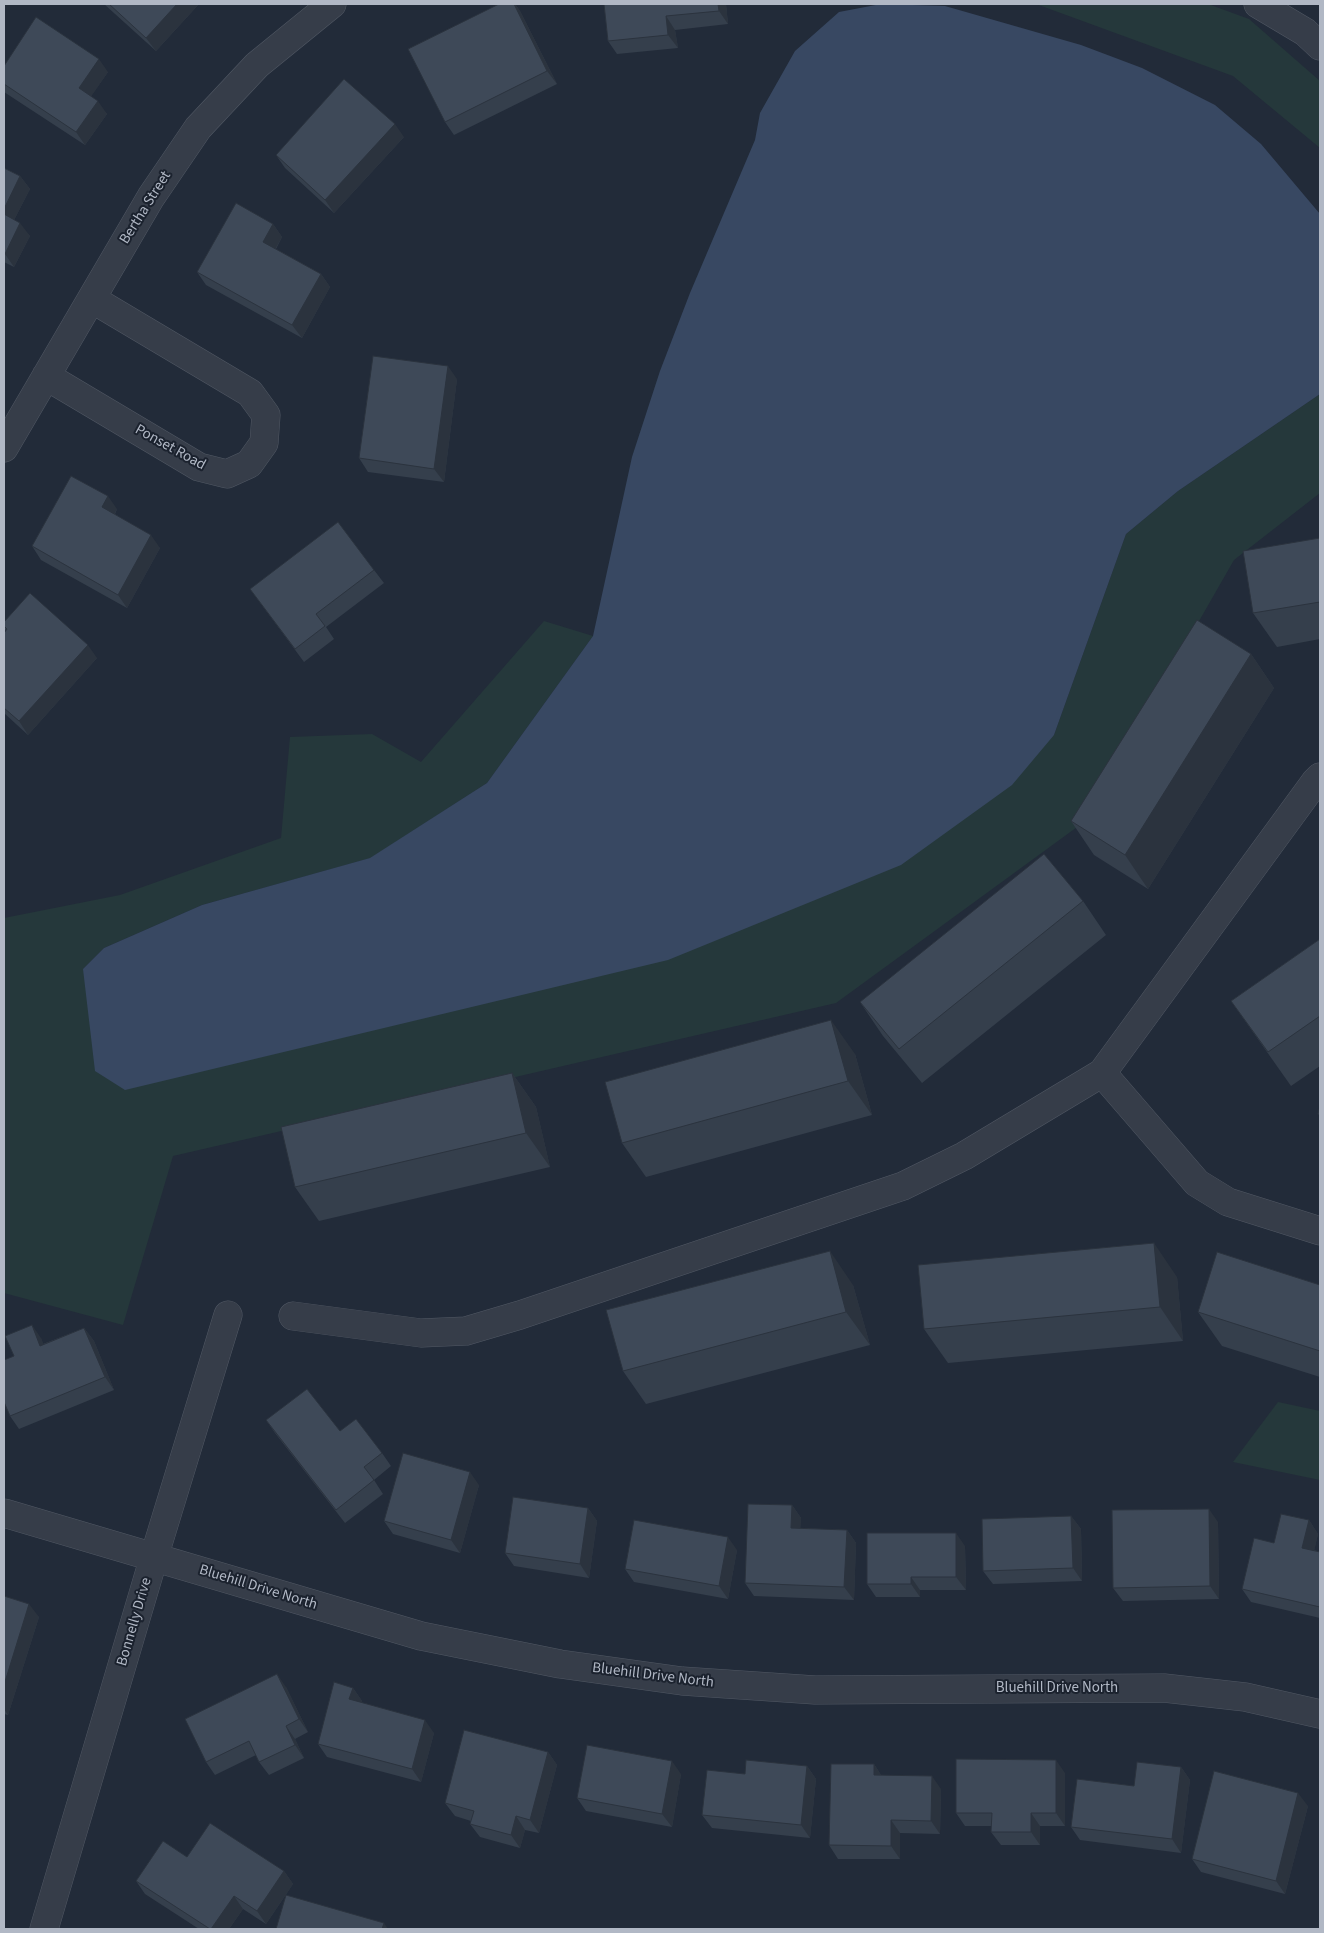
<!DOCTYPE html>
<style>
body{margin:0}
#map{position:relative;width:1324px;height:1933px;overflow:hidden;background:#222b39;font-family:"Source Sans 3",sans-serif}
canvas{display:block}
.frame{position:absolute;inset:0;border:5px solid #b1b8c5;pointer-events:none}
</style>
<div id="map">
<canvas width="1324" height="1933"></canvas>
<div class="frame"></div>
</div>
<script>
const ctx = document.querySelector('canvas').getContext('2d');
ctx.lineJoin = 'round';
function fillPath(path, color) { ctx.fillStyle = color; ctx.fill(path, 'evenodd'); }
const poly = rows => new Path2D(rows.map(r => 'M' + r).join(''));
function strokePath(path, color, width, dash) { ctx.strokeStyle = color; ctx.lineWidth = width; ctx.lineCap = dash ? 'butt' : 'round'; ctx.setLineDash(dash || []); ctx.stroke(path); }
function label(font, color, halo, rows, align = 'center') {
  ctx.font = font + ' "Source Sans 3",sans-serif'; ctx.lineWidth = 4; ctx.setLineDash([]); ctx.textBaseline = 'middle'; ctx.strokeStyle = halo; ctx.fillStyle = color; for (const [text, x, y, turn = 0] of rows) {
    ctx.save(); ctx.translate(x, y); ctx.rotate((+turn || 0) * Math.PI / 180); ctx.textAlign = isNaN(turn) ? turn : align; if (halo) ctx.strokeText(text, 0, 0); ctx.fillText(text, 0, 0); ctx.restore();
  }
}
const green = poly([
 [1036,4,1208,4,1249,19,1320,81,1320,148,1233,76],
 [1320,394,1320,493,1234,560,1084,822,836,1003,173,1156,123,1325,4,1293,4,918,120,895,281,838,290,737,372,734,421,762,544,621,593,636,487,783,371,858,202,905,104,948,83,969,1054,735,1126,534,1178,491],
 [1278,1402,1320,1411,1320,1480,1233,1462]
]);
const water = poly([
 [881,4,945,6,1081,45,1142,68,1215,105,1261,144,1320,214,1320,394,1178,491,1126,534,1054,735,1012,785,901,865,668,960,125,1090,95,1071,83,969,104,948,202,905,370,858,487,783,593,636,632,457,660,371,690,293,755,140,760,113,795,51,839,12]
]);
const minor = poly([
 [1258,4,1305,32,1320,46],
 [46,376,199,467,227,474,249,464,264,443,266,415,250,393,92,299],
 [4,448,151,197,198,128,257,65,332,4],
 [1320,777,1315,782,1102,1073,1197,1183,1228,1202,1320,1231],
 [293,1316,421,1333,466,1331,520,1315,903,1186,964,1156,1102,1073],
 [4,1513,421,1636,560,1664,682,1681,815,1690,1164,1688,1245,1697,1320,1714],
 [44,1929,154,1557,228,1315]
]);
const wall = poly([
 [104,4,199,4,156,51],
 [499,4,515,4,520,11,557,84,454,135,445,122],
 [604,4,726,4,728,24,675,30,678,48,617,54,608,41],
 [4,66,108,72,91,96,107,114,85,145,4,92],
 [404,137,334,213,285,168,276,155],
 [4,168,20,176,30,189,14,220,30,236,14,267,4,262],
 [273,224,282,237,276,249,321,274,330,287,302,338,206,285,197,272],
 [457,379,444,482,368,472,359,458],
 [117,509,115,514,160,548,127,608,41,560,32,546],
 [1320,538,1320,639,1277,647,1253,613],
 [374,570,384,583,326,627,334,639,304,662,250,589],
 [4,622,97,658,28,735,4,713,4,633,6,631,4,627],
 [1251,654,1274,688,1148,889,1094,855,1071,821],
 [1083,901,1106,935,922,1083,883,1036,860,1002],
 [1320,939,1320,1066,1291,1086,1231,1001],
 [855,1054,872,1115,646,1177,622,1143],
 [512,1073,536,1107,550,1167,319,1221,295,1187],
 [1177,1277,1183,1341,948,1363,924,1329],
 [853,1285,870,1345,646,1404,623,1371],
 [1320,1285,1320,1377,1222,1346,1198,1312],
 [84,1328,94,1341,114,1390,19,1429,10,1416,14,1356,41,1338,43,1344],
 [266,1420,340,1431,382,1453,391,1466,374,1480,383,1494,345,1523,275,1433],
 [479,1485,460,1553,393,1534,384,1521],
 [792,1505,801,1518,800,1528,847,1530,856,1543,854,1600,754,1596,745,1583],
 [588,1508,597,1521,589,1578,514,1566,505,1553],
 [1071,1516,1081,1529,1082,1581,993,1584,983,1571],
 [1309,1520,1318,1534,1314,1550,1320,1552,1320,1618,1251,1602,1242,1589,1274,1543],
 [1218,1522,1219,1599,1123,1601,1113,1588],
 [965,1546,966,1590,920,1590,920,1597,876,1597,867,1584],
 [737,1550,728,1599,634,1582,625,1569],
 [4,1596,39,1617,8,1715,4,1714],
 [286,1687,308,1732,295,1739,304,1758,269,1775,259,1762,256,1755,215,1775,206,1762],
 [353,1688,362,1701,362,1703,434,1733,421,1782,327,1757,318,1744],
 [548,1752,557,1765,539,1833,525,1830,520,1848,480,1837,470,1824,471,1821,455,1816,445,1803],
 [874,1764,881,1775,941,1789,940,1834,900,1833,900,1859,838,1859,829,1845],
 [807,1766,816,1779,810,1838,712,1828,702,1815,745,1774],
 [1181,1767,1190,1780,1181,1853,1080,1840,1071,1827,1134,1786],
 [1065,1773,1065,1826,1040,1826,1040,1845,1001,1845,991,1832,992,1826,965,1826,956,1813],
 [681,1774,672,1827,586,1811,577,1798],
 [1308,1806,1285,1894,1201,1872,1192,1859],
 [187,1857,284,1871,293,1884,266,1924,243,1909,229,1929,199,1929,145,1894,136,1881]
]);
const shadedWall = poly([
 [177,4,199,4,156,51,146,38],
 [514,4,515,4,520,11,557,84,547,71],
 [718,4,726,4,728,24,719,11],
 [666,16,675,30,678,48,668,35],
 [99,59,108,72,88,101,79,88],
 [98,101,107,114,85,145,76,132],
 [395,124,404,137,334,213,325,200],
 [20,176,30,189,11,226,4,216,4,209],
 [20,223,30,236,14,267,5,254],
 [273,224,282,237,272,255,263,242],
 [321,274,330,287,302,338,292,325],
 [448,366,457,379,444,482,434,469],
 [108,496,117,509,111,520,102,507],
 [151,535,160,548,127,608,118,595],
 [88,645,97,658,28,735,19,721],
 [1251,654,1274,688,1148,889,1125,855],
 [831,1020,855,1054,872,1115,848,1081],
 [512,1073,536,1107,550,1167,526,1133],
 [1154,1243,1177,1277,1183,1341,1160,1307],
 [830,1251,853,1285,870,1345,846,1312],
 [32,1325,41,1338,50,1359,40,1346],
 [84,1328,94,1341,114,1390,105,1377],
 [470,1472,479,1485,460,1553,451,1540],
 [792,1505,801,1518,800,1541,791,1528],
 [588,1508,597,1521,589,1578,580,1564],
 [1209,1509,1218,1522,1219,1599,1210,1586],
 [1071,1516,1081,1529,1082,1581,1073,1568],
 [1309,1520,1318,1534,1312,1561,1302,1548],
 [847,1530,856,1543,854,1600,844,1587],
 [956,1533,965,1546,966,1590,956,1577],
 [728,1537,737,1550,728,1599,719,1586],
 [911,1577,920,1590,920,1597,911,1584],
 [29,1604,39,1617,8,1715,4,1709,4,1685],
 [277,1674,286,1687,308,1732,299,1719],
 [353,1688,362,1701,359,1712,349,1699],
 [425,1720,434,1733,421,1782,412,1769],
 [286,1726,295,1739,304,1758,295,1745],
 [548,1752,557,1765,539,1833,530,1820],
 [1056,1760,1065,1773,1065,1826,1056,1813],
 [672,1761,681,1774,672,1827,662,1814],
 [874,1764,883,1778,874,1775],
 [807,1766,816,1779,810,1838,801,1825],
 [1181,1767,1190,1780,1181,1853,1172,1839],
 [932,1776,941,1789,940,1834,931,1821],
 [1298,1793,1308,1806,1285,1894,1276,1881],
 [1031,1813,1040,1826,1040,1845,1031,1832],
 [516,1816,525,1830,520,1848,511,1835],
 [891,1820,900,1833,900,1859,891,1846],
 [284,1871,293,1884,266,1924,257,1911],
 [234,1896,243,1909,229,1929,211,1929],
 [384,1923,388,1929,382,1929]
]);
const building = poly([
 [109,4,177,4,146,38,109,4],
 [499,4,514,4,547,71,445,122,408,49,499,4],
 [604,4,718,4,719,11,666,16,668,35,608,41,604,4],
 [36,17,99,59,79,88,98,101,76,132,4,84,4,66,36,17],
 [344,79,395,124,325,200,276,155,344,79],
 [4,168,20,176,4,209,4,168],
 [236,203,273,224,263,242,321,274,292,325,197,272,236,203],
 [4,214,20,223,5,254,4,254,4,214],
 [373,356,448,366,434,469,359,458,373,356],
 [71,476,108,496,102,507,151,535,118,595,32,546,71,476],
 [338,522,374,570,316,614,325,626,295,649,250,589,338,522],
 [1320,538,1320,602,1253,613,1243,551,1320,538],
 [30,593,88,645,19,721,4,708,4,633,7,629,4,626,4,622,30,593],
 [1197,620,1251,654,1125,855,1071,821,1197,620],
 [1044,854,1083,901,899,1049,860,1002,1044,854],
 [1320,939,1320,1016,1268,1052,1231,1001,1320,939],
 [831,1020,848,1081,622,1143,605,1082,831,1020],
 [512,1073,526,1133,295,1187,281,1127,512,1073],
 [1320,1106,1320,1115,1318,1114,1320,1106],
 [1154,1243,1160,1307,924,1329,918,1265,1154,1243],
 [830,1251,846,1312,623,1371,606,1310,830,1251],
 [1217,1252,1320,1285,1320,1351,1198,1312,1217,1252],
 [32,1325,40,1346,84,1328,105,1377,10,1416,4,1402,4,1360,14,1356,5,1336,32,1325],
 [307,1389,340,1431,356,1419,382,1453,364,1467,374,1480,336,1510,266,1420,307,1389],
 [403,1453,470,1472,451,1540,384,1521,403,1453],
 [513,1497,588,1508,580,1564,505,1553,513,1497],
 [748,1504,792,1505,791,1528,847,1530,844,1587,745,1583,748,1504],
 [1209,1509,1210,1586,1113,1588,1112,1510,1209,1509],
 [1281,1514,1309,1520,1302,1548,1320,1552,1320,1607,1242,1589,1254,1538,1274,1543,1281,1514],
 [1071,1516,1073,1568,983,1571,982,1519,1071,1516],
 [634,1520,728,1537,719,1586,625,1569,634,1520],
 [867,1533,956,1533,956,1577,911,1577,911,1584,867,1584,867,1533],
 [4,1596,29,1604,4,1685,4,1596],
 [277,1674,299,1719,286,1726,295,1745,259,1762,249,1741,206,1762,185,1719,277,1674],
 [334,1682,353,1688,349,1699,425,1720,412,1769,318,1744,334,1682],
 [464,1730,548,1752,530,1820,516,1816,511,1835,470,1824,474,1811,445,1803,464,1730],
 [587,1745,672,1761,662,1814,577,1798,587,1745],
 [956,1759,1056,1760,1056,1813,1031,1813,1031,1832,991,1832,992,1813,956,1813,956,1759],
 [746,1760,807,1766,801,1825,702,1815,707,1770,745,1774,746,1760],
 [1137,1762,1181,1767,1172,1839,1071,1827,1077,1779,1134,1786,1137,1762],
 [831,1764,874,1764,874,1775,932,1776,931,1821,891,1820,891,1846,829,1845,831,1764],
 [1214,1771,1298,1793,1276,1881,1192,1859,1214,1771],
 [210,1823,284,1871,257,1911,234,1896,211,1929,210,1929,136,1881,163,1841,187,1857,210,1823],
 [286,1895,384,1923,382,1929,276,1929,286,1895]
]);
const streetNames = [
 ["Bertha Street",146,208,-58],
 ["Ponset Road",170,448,29],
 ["Bluehill Drive North",258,1588,17],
 ["Bonnelly Drive",135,1622,-74],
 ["Bluehill Drive North",653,1676,7],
 ["Bluehill Drive North",1057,1689]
];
fillPath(green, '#25383b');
fillPath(water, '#384862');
strokePath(minor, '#515864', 29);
strokePath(minor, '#363d49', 28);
fillPath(wall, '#353f4c');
fillPath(shadedWall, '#2b333e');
fillPath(building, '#3e4958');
strokePath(building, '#2b333e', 1);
label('15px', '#b1b8c5', '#1b222e', streetNames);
</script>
